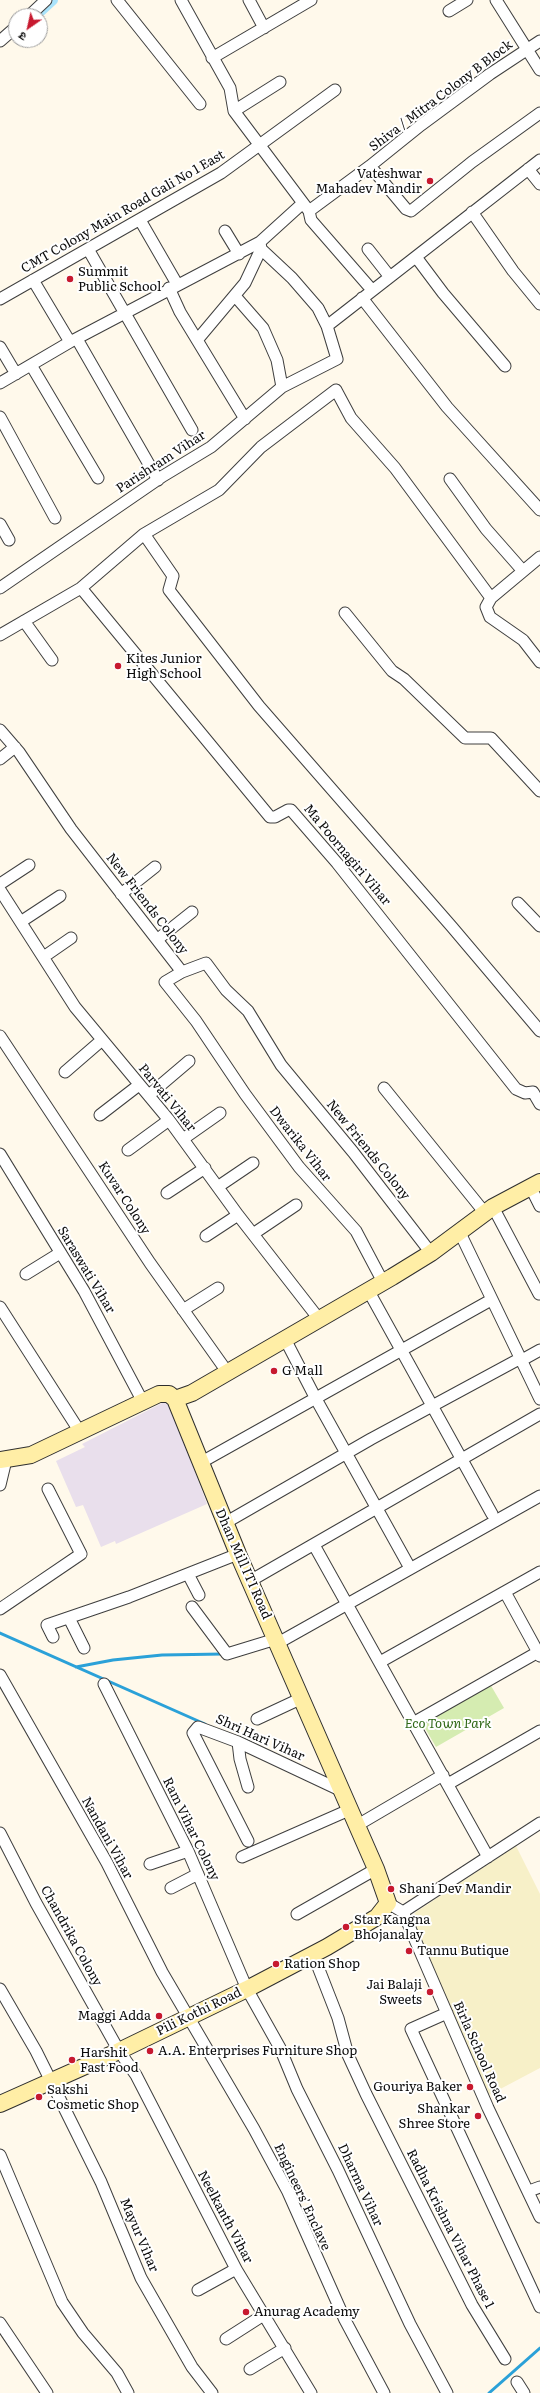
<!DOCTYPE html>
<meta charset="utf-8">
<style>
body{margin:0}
#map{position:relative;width:540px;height:2393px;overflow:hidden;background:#fff9eb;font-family:Literata,"Noto Sans Devanagari",serif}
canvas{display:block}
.north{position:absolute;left:8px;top:8px;width:40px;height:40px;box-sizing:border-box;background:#fff;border:1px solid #9e9e9e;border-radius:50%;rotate:214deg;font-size:11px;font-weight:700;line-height:16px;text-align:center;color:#0c0c0c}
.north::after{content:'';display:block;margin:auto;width:14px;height:18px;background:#c7192f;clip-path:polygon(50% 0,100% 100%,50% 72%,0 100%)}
</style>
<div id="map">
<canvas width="540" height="2393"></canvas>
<div class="north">उ</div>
</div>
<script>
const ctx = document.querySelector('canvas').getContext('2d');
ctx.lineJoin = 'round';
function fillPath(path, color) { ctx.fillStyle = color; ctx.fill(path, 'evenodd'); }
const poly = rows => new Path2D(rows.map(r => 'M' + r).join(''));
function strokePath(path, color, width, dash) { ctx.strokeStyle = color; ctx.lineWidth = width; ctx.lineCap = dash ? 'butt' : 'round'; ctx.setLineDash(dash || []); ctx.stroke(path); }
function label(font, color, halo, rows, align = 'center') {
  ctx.font = font + ' Literata,serif'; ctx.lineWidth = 4; ctx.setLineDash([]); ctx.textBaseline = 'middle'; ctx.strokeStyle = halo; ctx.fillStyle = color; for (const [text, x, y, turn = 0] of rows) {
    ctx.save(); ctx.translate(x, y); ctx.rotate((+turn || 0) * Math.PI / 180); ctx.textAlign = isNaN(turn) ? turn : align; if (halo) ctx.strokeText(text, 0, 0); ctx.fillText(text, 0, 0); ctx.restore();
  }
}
const industrial = poly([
 [168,1400,207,1504,116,1544,115,1541,101,1547,83,1505,76,1507,56,1461,85,1447,82,1444]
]);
const farmland = poly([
 [516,1846,540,1894,540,2068,487,2096,411,1919,416,1912]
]);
const green = poly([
 [490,1684,504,1708,436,1747,422,1723]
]);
const stream = poly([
 [0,1633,205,1724],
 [76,1667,113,1660,162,1655,223,1654],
 [489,2393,540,2348]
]);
const canal = poly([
 [41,11,53,0]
]);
const street = poly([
 [117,0,200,104],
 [181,0,230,88,234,111,309,211,370,166,421,125,490,74,540,41],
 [249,0,264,28],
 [496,0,540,70],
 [449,11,467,0],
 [29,16,46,0],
 [0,41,16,27],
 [212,58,311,0],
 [234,111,280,82],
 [370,166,406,209,411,211,472,162,540,113],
 [528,169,540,184],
 [309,211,311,220,372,290],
 [472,212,513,271,540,304],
 [140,220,177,284],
 [225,231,239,254],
 [88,249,192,430],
 [368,249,390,277],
 [416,257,443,293,505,366],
 [33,280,70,342],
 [169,288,180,312,245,419],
 [235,296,263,328,277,360,282,387],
 [362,298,447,407,540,510],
 [0,299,221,173,335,90],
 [327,326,540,160],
 [77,339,158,480],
 [198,339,245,283,261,249,260,242],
 [0,347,16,374],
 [31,365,98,478],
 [0,383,70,342,260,242,303,203],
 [0,417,55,518],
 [450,479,486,529,523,571],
 [0,524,9,540],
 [144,534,173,576,169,590,259,706,452,927,540,1031],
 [540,557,491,598,486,607,490,617,523,640,540,662],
 [0,588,163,476,211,447,282,387,337,359,327,326,318,308,292,278,261,249],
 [81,588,270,817,275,817,288,810,291,810,337,863,516,1089,525,1093,533,1092,540,1104],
 [345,613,392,671,404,679,465,738,491,738,540,791],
 [24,621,52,660],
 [0,635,81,588,144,534,219,490,261,447,336,390,351,418,395,468,491,598],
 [0,730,19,752,71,829,182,972,206,963,226,990,248,1011,281,1065,353,1152,431,1253],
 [0,759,15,747],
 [0,884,29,865],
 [0,890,75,1007,169,1120,238,1215,319,1319],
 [121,894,155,867],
 [518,903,540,926],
 [22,921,60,896],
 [158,939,192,912],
 [45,956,71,938],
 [182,972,165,982,196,1021,245,1094,299,1167,356,1231,383,1282],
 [0,1036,150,1263,228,1373],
 [65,1072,102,1040],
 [384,1088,485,1213],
 [149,1095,189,1061],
 [100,1115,139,1085],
 [183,1139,220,1113],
 [128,1150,169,1120],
 [0,1154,84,1291,143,1402],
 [219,1186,253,1163],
 [530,1186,540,1206],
 [167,1193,205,1168],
 [493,1207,539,1294],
 [460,1233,540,1399],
 [253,1234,296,1205],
 [206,1236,238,1215],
 [26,1274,60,1253],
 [368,1290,492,1514],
 [0,1307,80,1432],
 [183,1310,218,1288],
 [285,1339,316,1399,410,1568],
 [522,1360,540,1350],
 [200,1463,491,1300],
 [0,1485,6,1460],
 [225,1523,371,1439,521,1358],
 [314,1545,488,1857],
 [188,1574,199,1595],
 [250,1581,540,1414],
 [505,1592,540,1656],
 [192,1607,227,1654,276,1639],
 [0,1609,81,1554,48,1489],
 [69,1618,84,1648],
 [53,1637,47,1625,129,1597,238,1554],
 [278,1643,540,1496],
 [380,1662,540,1572],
 [0,1675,107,1863,162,1972,254,2129,288,2192,345,2320,384,2393],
 [104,1684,188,1851,247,1989,280,2048,297,2089,338,2170,410,2324,447,2393],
 [257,1719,302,1698],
 [413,1723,540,1651],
 [238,1742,240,1759,248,1787],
 [448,1784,540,1731],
 [356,1826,443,1775],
 [0,1833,36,1903,119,2051,136,2075,236,2269,311,2393],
 [248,1841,193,1733,198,1727,238,1742,340,1790],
 [242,1857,349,1810],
 [150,1864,188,1851],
 [171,1888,198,1874],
 [388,1903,403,1912,488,2108,540,2217],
 [403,1912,540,1823],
 [297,1914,376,1869],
 [313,1954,338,2018,348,2055,366,2094,472,2305,505,2359],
 [0,1989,36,2051,101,2182,141,2278,192,2367,212,2393],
 [447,2013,411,2029,540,2307],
 [0,2155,62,2302,83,2333,117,2373,128,2393],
 [529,2191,540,2187],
 [198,2290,236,2269],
 [0,2323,47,2393],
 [226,2339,265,2314],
 [250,2369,285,2348],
 [517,2382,524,2393]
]);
const secondary = poly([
 [175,1399,192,1393,392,1277,431,1253,493,1207,540,1182],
 [0,1460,31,1455,159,1394,169,1394,175,1399,238,1554,376,1869,388,1903,377,1917,327,1947,247,1989,119,2051,0,2104]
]);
const markers = [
 [430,181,4,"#c7192f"],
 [70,279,4,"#c7192f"],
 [118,666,4,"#c7192f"],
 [274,1371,4,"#c7192f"],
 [391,1889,4,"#c7192f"],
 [346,1927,4,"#c7192f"],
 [409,1951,4,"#c7192f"],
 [276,1964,4,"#c7192f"],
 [430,1992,4,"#c7192f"],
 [159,2016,4,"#c7192f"],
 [150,2051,4,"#c7192f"],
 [72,2060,4,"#c7192f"],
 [470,2087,4,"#c7192f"],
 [39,2097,4,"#c7192f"],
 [478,2116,4,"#c7192f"],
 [246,2312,4,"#c7192f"]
];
const streetNames = [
 ["Shiva / Mitra Colony B Block",441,96,-37],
 ["CMT Colony Main Road Gali No 1 East",123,212,-30],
 ["Parishram Vihar",161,462,-33],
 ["Ma Poornagiri Vihar",347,855,50],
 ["New Friends Colony",147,904,52],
 ["Parvati Vihar",167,1098,51],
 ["Dwarika Vihar",300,1144,52],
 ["New Friends Colony",368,1150,51],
 ["Kuvar Colony",124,1198,57],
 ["Saraswati Vihar",86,1270,59],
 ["Dhan Mill ITI Road",243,1564,66],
 ["Shri Hari Vihar",260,1738,24],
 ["Ram Vihar Colony",191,1829,64],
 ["Nandani Vihar",107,1838,61],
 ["Chandrika Colony",71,1936,61],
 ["Pili Kothi Road",199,2012,-26],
 ["Birla School Road",479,2052,66],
 ["Dharma Vihar",360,2185,65],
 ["Engineers' Enclave",302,2197,65],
 ["Neelkanth Vihar",225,2217,62],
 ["Radha Krishna Vihar Phase 1",450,2229,63],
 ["Mayur Vihar",139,2235,67]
];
const poiNames = [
 ["Vateshwar",422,174,"right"],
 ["Mahadev Mandir",422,189,"right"],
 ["Summit",78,272],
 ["Public School",78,287],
 ["Kites Junior",126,659],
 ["High School",126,674],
 ["G Mall",282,1371],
 ["Shani Dev Mandir",399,1889],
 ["Star Kangna",354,1920],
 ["Bhojanalay",354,1935],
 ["Tannu Butique",417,1951],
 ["Ration Shop",284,1964],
 ["Jai Balaji",422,1985,"right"],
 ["Sweets",422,2000,"right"],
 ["Maggi Adda",151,2016,"right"],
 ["A.A. Enterprises Furniture Shop",158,2051],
 ["Harshit",80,2053],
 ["Fast Food",80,2068],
 ["Gouriya Baker",462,2087,"right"],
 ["Sakshi",47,2090],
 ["Cosmetic Shop",47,2105],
 ["Shankar",470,2109,"right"],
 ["Shree Store",470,2124,"right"],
 ["Anurag Academy",254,2312]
];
const parkNames = [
 ["Eco Town Park",448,1724]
];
fillPath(industrial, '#e9dfec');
fillPath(farmland, '#f7f0c8');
fillPath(green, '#d5ecb1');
strokePath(stream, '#2ba1d8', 3);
strokePath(canal, '#aae3fb', 10);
strokePath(street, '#3f3f3f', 13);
strokePath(secondary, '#2e2e2e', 18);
strokePath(street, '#fff', 11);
strokePath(secondary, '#ffeea6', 16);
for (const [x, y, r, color] of markers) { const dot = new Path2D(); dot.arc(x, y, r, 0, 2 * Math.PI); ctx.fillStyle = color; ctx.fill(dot); strokePath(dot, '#fff', 1.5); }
label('13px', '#0c0c0c', '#fff', streetNames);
label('13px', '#0c0c0c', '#fff', poiNames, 'left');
label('italic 13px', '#2f6817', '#fff', parkNames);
</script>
